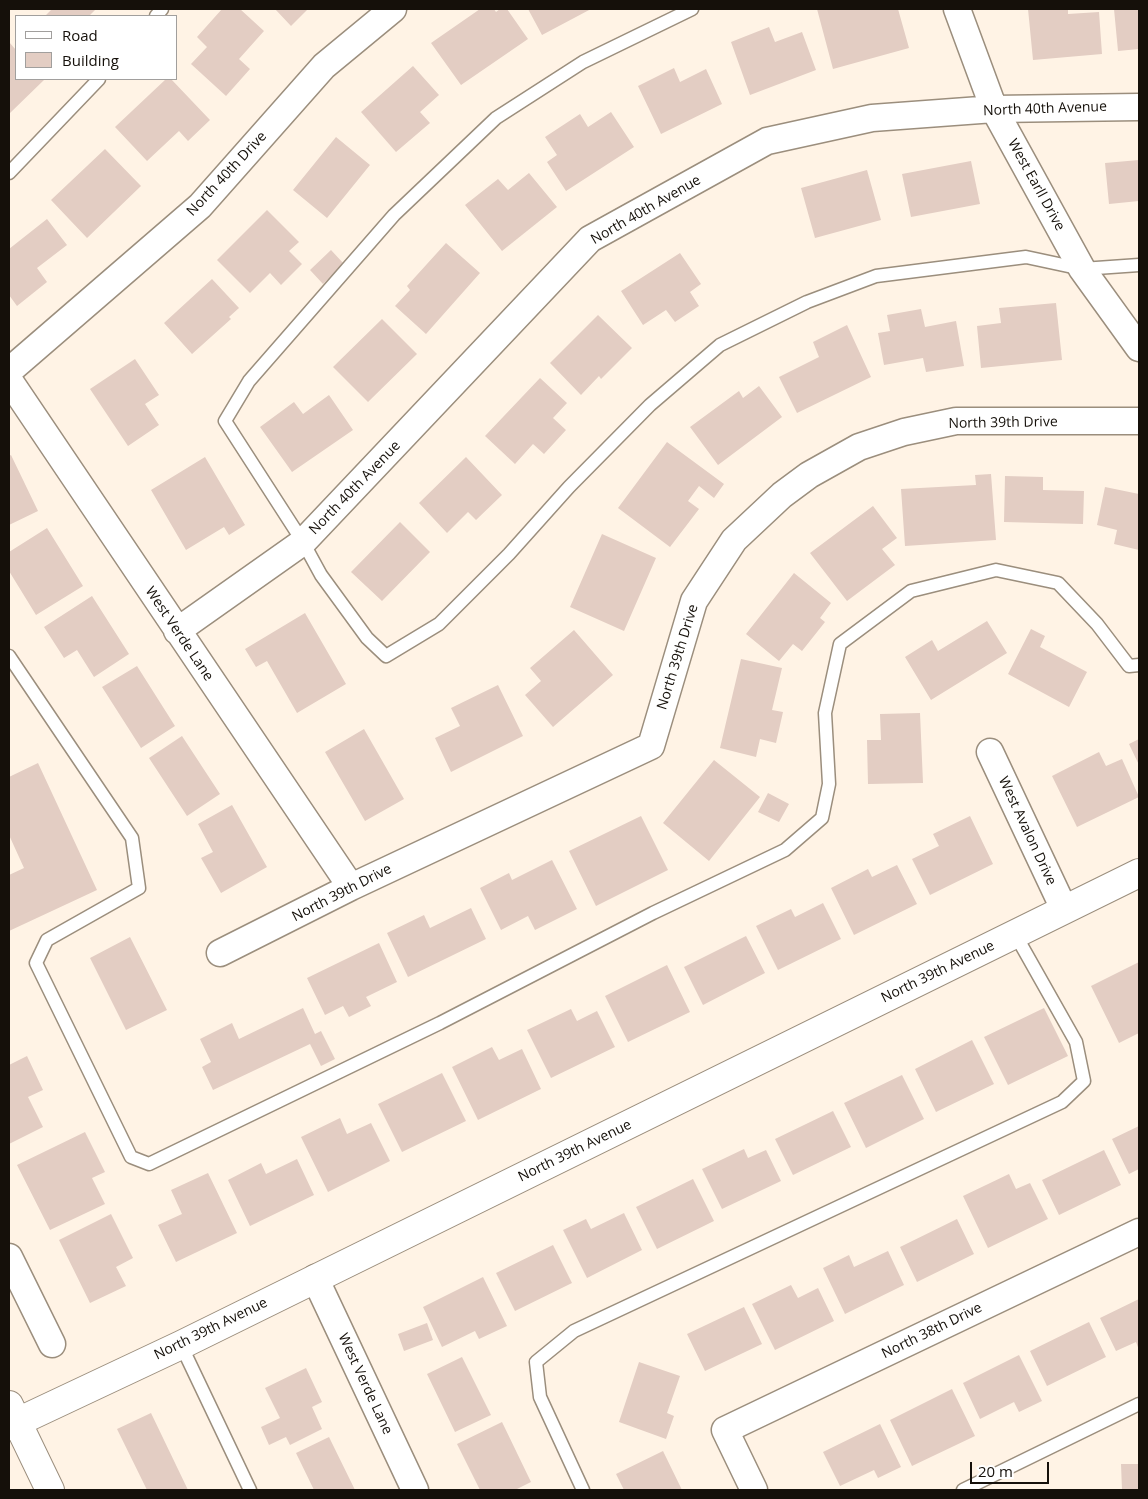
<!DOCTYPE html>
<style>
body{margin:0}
#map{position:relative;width:1148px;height:1499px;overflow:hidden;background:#fff3e5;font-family:"Open Sans",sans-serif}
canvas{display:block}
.frame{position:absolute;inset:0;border:10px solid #15100a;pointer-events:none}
.legend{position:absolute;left:15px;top:15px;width:162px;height:65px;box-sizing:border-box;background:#fff;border:1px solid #a19f9d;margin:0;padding:6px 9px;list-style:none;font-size:15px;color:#15100a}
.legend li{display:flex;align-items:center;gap:10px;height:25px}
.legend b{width:25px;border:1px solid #a19f9d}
.scale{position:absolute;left:970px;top:1462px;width:79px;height:22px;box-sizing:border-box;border:2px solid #15100a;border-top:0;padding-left:6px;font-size:15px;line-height:18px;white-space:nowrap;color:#15100a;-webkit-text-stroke:4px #fff;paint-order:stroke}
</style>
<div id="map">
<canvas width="1148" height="1499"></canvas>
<div class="frame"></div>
<ul class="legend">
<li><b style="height:6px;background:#fff"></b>Road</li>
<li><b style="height:14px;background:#e3cdc3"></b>Building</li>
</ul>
<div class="scale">20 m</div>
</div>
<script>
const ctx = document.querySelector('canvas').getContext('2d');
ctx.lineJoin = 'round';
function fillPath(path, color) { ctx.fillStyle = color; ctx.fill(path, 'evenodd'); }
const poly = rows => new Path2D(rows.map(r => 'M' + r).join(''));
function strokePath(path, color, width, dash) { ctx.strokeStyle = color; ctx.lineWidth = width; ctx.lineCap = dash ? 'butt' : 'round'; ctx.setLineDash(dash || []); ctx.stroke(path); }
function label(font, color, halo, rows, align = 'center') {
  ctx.font = font + ' "Open Sans",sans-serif'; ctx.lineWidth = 4.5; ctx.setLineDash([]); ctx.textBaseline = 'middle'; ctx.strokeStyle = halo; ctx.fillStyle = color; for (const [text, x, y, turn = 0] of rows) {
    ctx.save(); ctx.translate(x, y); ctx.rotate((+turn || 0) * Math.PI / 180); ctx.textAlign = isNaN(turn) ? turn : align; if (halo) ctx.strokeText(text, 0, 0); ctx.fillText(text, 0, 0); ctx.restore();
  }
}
const building = poly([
 [52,9,96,9,89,16,45,16],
 [222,9,240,9,264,31,239,59,250,69,226,96,191,64,207,47,197,37],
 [275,9,308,9,291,26],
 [480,9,494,9,496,12,500,9,507,9,528,39,461,85,431,43],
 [528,9,591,9,542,35],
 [817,9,898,9,909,48,833,69],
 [1028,9,1068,9,1068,14,1099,12,1102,54,1033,60],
 [1114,9,1139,9,1139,49,1118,51],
 [769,27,775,42,802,32,816,70,750,95,731,42],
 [9,42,16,50,16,79,45,79,9,114],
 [413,66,439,95,420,112,430,123,396,152,361,112],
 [674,68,680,82,706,69,722,104,661,134,638,86],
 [166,79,171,79,210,120,188,141,179,131,147,161,115,127],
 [611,112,634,147,566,191,547,162,557,155,545,137,580,114,588,127],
 [336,137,370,165,327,218,293,190],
 [105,149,141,186,87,238,51,200],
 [1139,160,1139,201,1109,204,1105,163],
 [971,161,980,204,911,217,902,174],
 [867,170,881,220,815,238,801,188],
 [529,173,557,207,502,251,465,205,498,179,508,190],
 [267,210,299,242,289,251,302,264,281,285,270,273,250,293,217,260],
 [47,219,67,245,37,268,47,282,17,306,9,295,9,249],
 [446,243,480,273,426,334,395,306,410,290,407,286],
 [331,250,344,264,323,284,310,270],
 [680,253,701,284,690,292,699,306,675,322,666,310,643,325,621,291],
 [212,279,239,308,229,317,231,319,192,354,164,323],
 [1056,303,1062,360,981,368,977,326,1001,323,999,308],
 [921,309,925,327,956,321,964,366,926,372,923,358,884,365,878,333,890,331,887,315],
 [598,315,632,348,601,379,599,376,581,395,550,363],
 [382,319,417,354,368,402,333,367],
 [847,325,871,377,797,413,779,377,819,357,813,342],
 [135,359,159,395,145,404,159,425,128,446,90,389],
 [540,378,567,403,553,418,566,430,544,454,533,444,515,464,485,436],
 [759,386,782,417,718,465,690,427,739,391,743,398],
 [329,395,353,430,292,472,260,427,294,402,303,414],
 [667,442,724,484,714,498,699,486,688,501,699,509,670,547,618,508],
 [11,455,38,511,9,525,9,456],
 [205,457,245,525,229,535,224,527,186,550,151,490],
 [466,457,502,495,476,520,468,512,447,533,419,503],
 [991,474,996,540,905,546,901,489,976,485,975,475],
 [1005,476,1043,477,1043,490,1084,491,1083,524,1004,522],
 [1105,487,1139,494,1139,550,1114,544,1117,530,1097,525],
 [873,506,897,538,882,549,895,565,847,601,810,553],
 [400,522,430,552,382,601,351,572],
 [47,528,83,586,36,615,9,571,9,552],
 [602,534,656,558,624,631,570,607],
 [794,573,831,603,820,618,825,622,802,651,793,644,779,661,746,634],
 [92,596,129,654,94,677,77,650,64,658,44,627],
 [305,613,346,684,297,713,267,661,256,667,245,649],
 [987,621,1007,653,931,700,905,657,932,640,938,651],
 [1031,629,1045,636,1040,647,1087,672,1069,707,1008,674],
 [574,630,613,675,553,727,525,695,541,681,530,668],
 [741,659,782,668,772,710,783,712,776,743,760,739,756,757,720,748],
 [137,666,175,726,141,748,102,687],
 [498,685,523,736,451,772,435,738,460,726,451,708],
 [920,713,923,783,868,784,867,740,881,740,880,714],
 [364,729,404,799,365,821,325,752],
 [182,736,220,794,187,816,149,758],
 [1139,739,1139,765,1129,744],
 [1099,752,1106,766,1122,759,1139,797,1077,827,1052,776],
 [714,760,760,797,709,861,663,823],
 [38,763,97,890,9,931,9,875,24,868,9,835,9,777],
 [768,793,789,804,779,822,758,812],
 [232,805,267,867,221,893,201,858,213,852,198,824],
 [641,816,668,870,596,906,569,851],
 [970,816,993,864,930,895,912,859,939,846,933,834],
 [552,860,577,909,535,930,528,916,501,930,480,888,509,873,512,880],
 [897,865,917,904,854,935,831,888,868,869,872,877],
 [823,903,841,939,778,970,756,926,791,909,795,917],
 [471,908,486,939,408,977,387,933,424,915,430,928],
 [746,936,765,973,703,1005,684,967],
 [130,937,167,1010,126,1030,90,958],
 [379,943,397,982,366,997,371,1006,349,1017,343,1006,325,1015,307,978],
 [1139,962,1139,1033,1119,1043,1091,986],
 [667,965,690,1012,628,1042,605,996],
 [303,1008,315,1034,321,1031,335,1059,321,1066,310,1044,213,1090,202,1067,211,1062,200,1039,232,1023,239,1039],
 [1044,1008,1068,1056,1008,1085,984,1037],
 [571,1009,577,1021,597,1011,615,1047,551,1078,527,1030],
 [972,1040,994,1084,936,1112,915,1069],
 [492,1047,499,1060,522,1049,541,1089,478,1120,452,1067],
 [27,1056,43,1090,28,1097,43,1127,9,1144,9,1065],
 [442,1073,466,1121,402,1152,378,1104],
 [902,1075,924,1119,866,1148,844,1103],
 [833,1111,851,1147,793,1175,775,1139],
 [340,1118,347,1134,371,1123,390,1161,328,1192,301,1137],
 [1139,1126,1139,1169,1129,1174,1112,1139],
 [85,1132,105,1172,92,1178,105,1204,50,1230,17,1165],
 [744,1149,748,1158,766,1150,781,1181,722,1209,702,1169],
 [1104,1150,1121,1185,1059,1215,1042,1180],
 [297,1159,314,1195,250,1226,228,1180,261,1163,266,1174],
 [208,1173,237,1233,176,1262,158,1225,182,1214,171,1190],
 [1009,1174,1016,1189,1030,1183,1048,1219,988,1248,963,1196],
 [693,1179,714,1221,657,1249,636,1207],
 [624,1213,642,1250,587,1278,563,1230,586,1219,591,1229],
 [111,1214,133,1258,116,1267,126,1286,90,1303,59,1240],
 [957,1219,974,1254,917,1282,900,1247],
 [553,1245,572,1283,515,1311,496,1273],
 [888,1251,904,1285,845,1314,823,1268,849,1255,854,1267],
 [483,1277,507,1326,479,1339,475,1331,442,1347,423,1307],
 [791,1285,798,1298,818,1288,834,1321,775,1350,752,1304],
 [1139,1299,1139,1350,1136,1342,1116,1351,1100,1318],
 [744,1307,762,1344,705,1371,687,1334],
 [1089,1322,1106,1357,1047,1386,1030,1351],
 [427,1323,433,1340,404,1351,398,1334],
 [1019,1355,1042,1401,1019,1412,1014,1402,980,1419,963,1383],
 [462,1357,491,1415,455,1432,427,1374],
 [639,1362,680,1376,667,1413,674,1416,666,1439,619,1422],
 [306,1368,322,1402,312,1407,322,1429,290,1445,286,1437,269,1445,261,1427,280,1418,265,1388],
 [952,1389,975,1436,912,1466,890,1420],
 [151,1413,188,1490,147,1490,117,1429],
 [502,1422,531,1482,515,1490,480,1490,457,1444],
 [880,1424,901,1467,878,1478,874,1470,840,1486,823,1452],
 [329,1437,355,1490,314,1490,296,1453],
 [663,1451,682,1490,624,1490,616,1474],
 [1121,1464,1139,1464,1139,1490,1122,1490]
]);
const service = poly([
 [692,9,583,62,496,118,394,215,249,381,225,421,303,542,321,575,367,638,386,656,439,624,509,554,569,487,650,405,720,345,807,302,876,276,1026,257,1082,269,1139,265],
 [156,16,162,9],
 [9,173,99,79],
 [9,656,132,838,139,888,47,940,36,963,131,1157,149,1164,440,1023,653,913,785,850,822,818,829,784,825,713,840,644,911,591,996,570,1058,583,1097,624,1129,666,1139,665],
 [181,1345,250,1490],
 [583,1490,540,1397,536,1362,574,1331,1062,1102,1084,1081,1076,1042,1015,934],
 [963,1490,1139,1404]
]);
const minor = poly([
 [957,9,994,109,1082,269,1139,348],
 [9,371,200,206,324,66,393,9],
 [9,380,351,887],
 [177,631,303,542,590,239,767,141,872,118,994,109,1139,107],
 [990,752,1064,909],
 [220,953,351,887,651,746,694,601,734,540,782,495,809,475,859,447,904,432,956,421,1139,421],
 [9,1257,52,1344],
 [315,1278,415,1490],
 [754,1490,725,1430,1139,1232]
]);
const tertiary = poly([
 [9,1426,181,1345,1139,873]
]);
const secondary = poly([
 [9,1405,50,1490]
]);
const streetNames = [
 ["North 40th Avenue",1045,109,-2],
 ["North 40th Drive",227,174,-47],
 ["West Earll Drive",1036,185,61],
 ["North 40th Avenue",646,210,-30],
 ["North 39th Drive",1003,423,-1],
 ["North 40th Avenue",355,488,-46],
 ["West Verde Lane",179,634,56],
 ["North 39th Drive",678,657,-73],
 ["West Avalon Drive",1027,831,65],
 ["North 39th Drive",342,893,-27],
 ["North 39th Avenue",938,972,-26],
 ["North 39th Avenue",575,1151,-26],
 ["North 39th Avenue",211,1329,-26],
 ["North 38th Drive",932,1331,-26],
 ["West Verde Lane",365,1384,65]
];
fillPath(building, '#e3cdc3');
strokePath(service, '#9b8e7d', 15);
strokePath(minor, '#9b8e7d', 29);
strokePath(tertiary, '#9b8e7d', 30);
strokePath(secondary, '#9b8e7d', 30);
strokePath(service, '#fff', 12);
strokePath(minor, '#fff', 26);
strokePath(tertiary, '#fff', 28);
strokePath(secondary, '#fff', 28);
label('14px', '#15100a', '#fff', streetNames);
</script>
